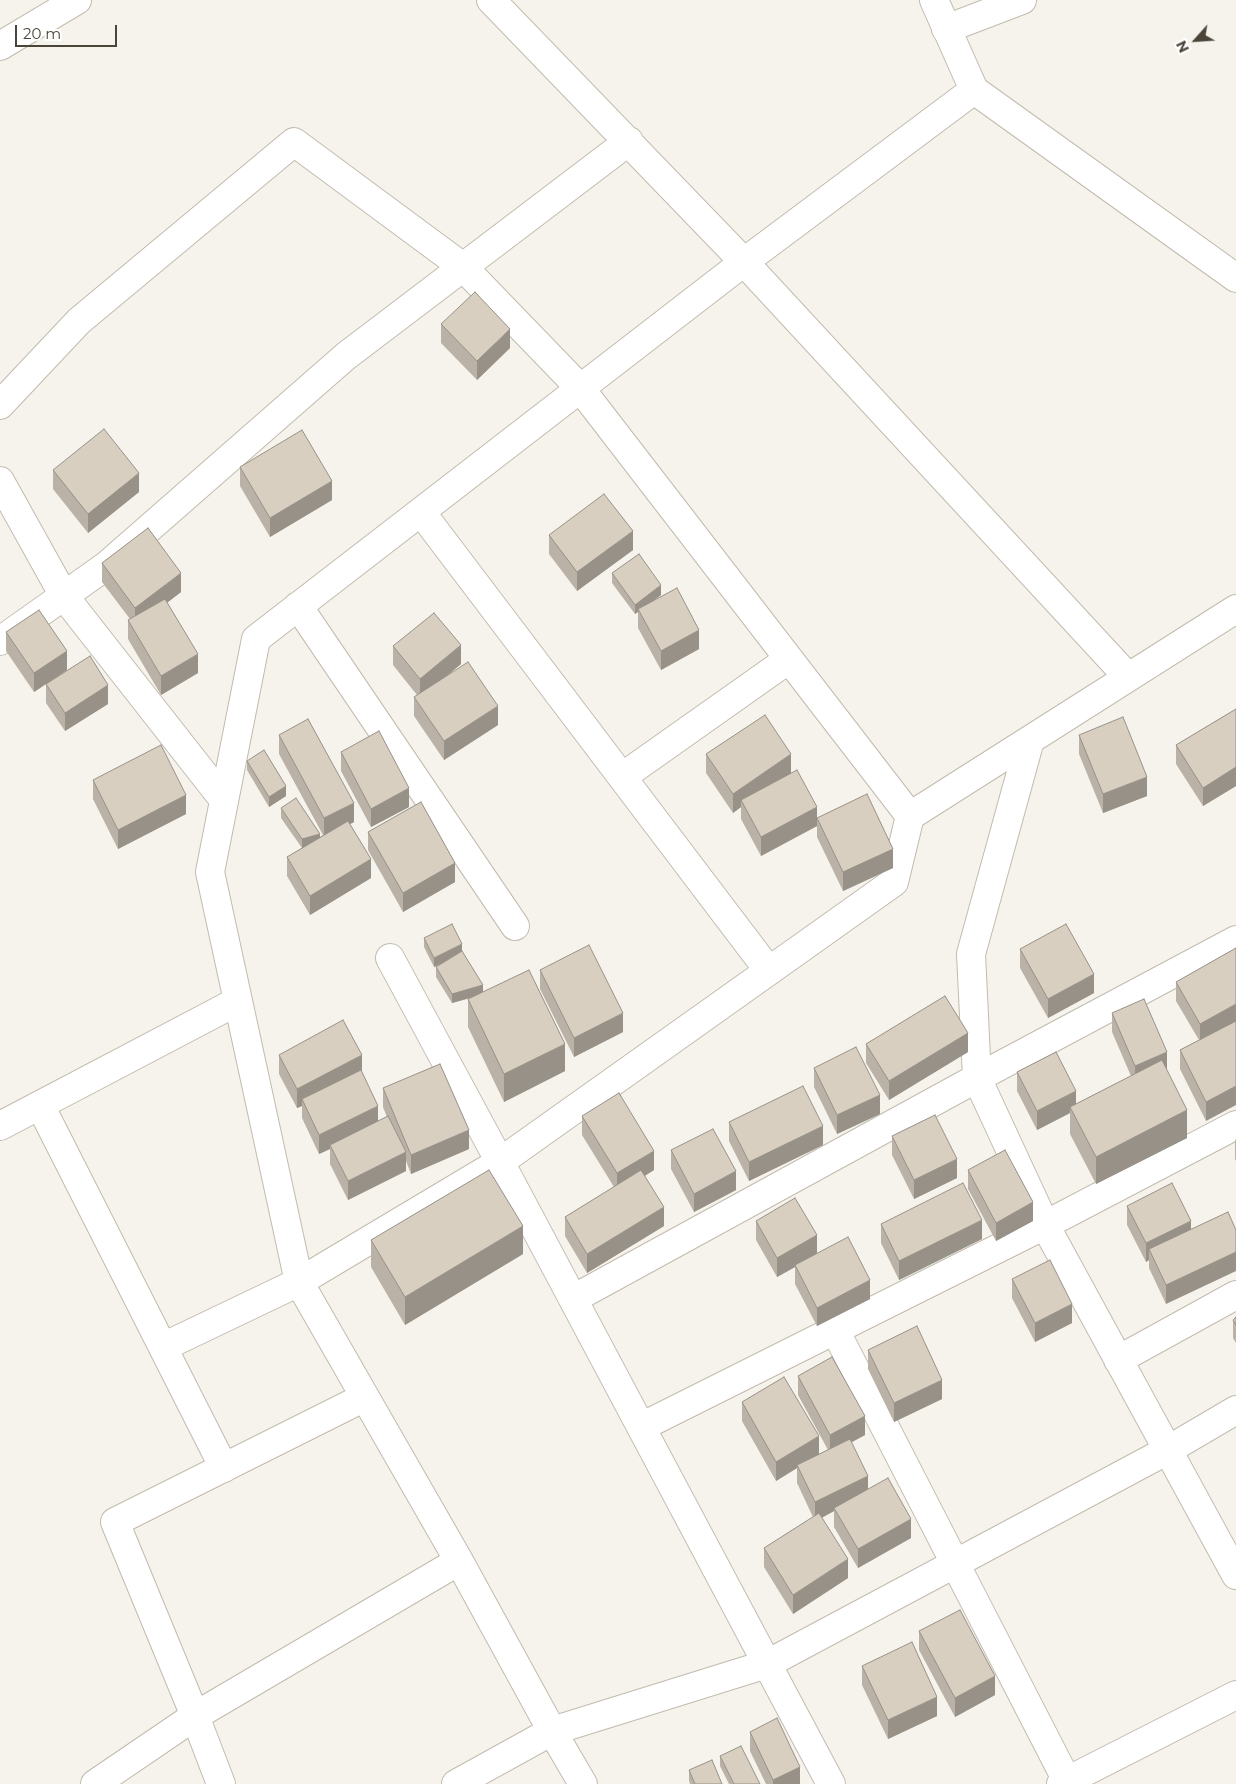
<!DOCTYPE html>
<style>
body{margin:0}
#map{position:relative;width:1236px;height:1784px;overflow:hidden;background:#f6f3ec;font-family:Montserrat,sans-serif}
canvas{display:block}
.north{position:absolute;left:1171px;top:15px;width:50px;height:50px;-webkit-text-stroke:4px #fff;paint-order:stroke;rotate:244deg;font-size:14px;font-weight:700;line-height:20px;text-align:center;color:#4b4439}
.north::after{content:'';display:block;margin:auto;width:18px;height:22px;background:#4b4439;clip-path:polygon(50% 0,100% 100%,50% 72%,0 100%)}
.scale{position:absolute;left:15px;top:25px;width:102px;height:22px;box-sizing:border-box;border:2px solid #4b4439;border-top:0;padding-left:6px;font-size:15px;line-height:18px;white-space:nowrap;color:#4b4439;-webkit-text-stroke:4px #fff;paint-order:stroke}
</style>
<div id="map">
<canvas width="1236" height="1784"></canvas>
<div class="north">N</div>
<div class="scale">20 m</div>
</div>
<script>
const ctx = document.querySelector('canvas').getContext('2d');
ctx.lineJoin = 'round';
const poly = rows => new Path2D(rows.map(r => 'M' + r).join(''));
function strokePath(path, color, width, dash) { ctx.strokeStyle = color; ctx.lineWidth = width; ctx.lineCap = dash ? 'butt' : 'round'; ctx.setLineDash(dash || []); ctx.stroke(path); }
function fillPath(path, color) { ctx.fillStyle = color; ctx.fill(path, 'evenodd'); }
const minor = poly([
 [491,0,744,262,1128,677],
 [934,0,974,90,1236,278],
 [946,29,1022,0],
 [0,46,77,0],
 [0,405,79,321,294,142,463,267,580,388,910,816],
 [0,481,64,596,224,800],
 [421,512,769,971],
 [298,606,515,926],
 [0,641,106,566,346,356,629,141],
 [1030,740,971,954,977,1078,1045,1225,1236,1575],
 [622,777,789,659],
 [390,958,500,1162,831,1784],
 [40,1105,224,1468],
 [0,1126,238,1001],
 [573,1299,977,1078,1236,940],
 [835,1330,1067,1781],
 [163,1347,299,1282,500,1162,894,882,910,816,1236,609],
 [1118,1360,1236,1295],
 [641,1427,1045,1225,1236,1125],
 [95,1784,195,1716,459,1561],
 [221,1784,195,1716,115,1522,365,1397],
 [456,1784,552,1731,767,1664,1168,1450,1236,1410],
 [583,1784,552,1731,459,1561,299,1282,210,872,256,639,744,262,974,90],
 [1061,1784,1236,1695]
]);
const wall = poly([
 [441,324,510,348,477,380,441,343],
 [240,467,332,500,270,537,240,486],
 [53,470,139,492,88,533,53,489],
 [549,535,633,550,577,591,549,554],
 [102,563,181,592,167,603,198,673,161,695,128,639,128,620,130,619,102,582],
 [612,573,661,595,653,601,699,649,661,670,638,628,638,612,635,614,612,583],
 [6,632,67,670,51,681,108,704,65,731,46,703,46,684,34,692,6,651],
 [393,646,461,664,449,674,498,725,444,760,414,716,414,697,417,695,393,665],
 [1236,709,1236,786,1203,806,1176,764,1176,745],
 [279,735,354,822,350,824,371,878,310,915,287,876,287,857,302,848,281,818,281,808,320,837,323,835,279,754],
 [1079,735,1147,796,1103,813,1079,754],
 [341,752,409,807,371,827,341,771],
 [706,754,791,773,787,776,817,826,761,856,741,819,741,807,733,813,706,773],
 [247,761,286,796,269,807,247,770],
 [93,780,186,814,118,849,93,799],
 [817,818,893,868,843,891,817,837],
 [368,832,455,882,403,912,368,850],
 [424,938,462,952,483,992,565,1071,504,1102,468,1027,468,999,471,998,452,1003,436,977,436,967,443,963,434,967,424,947],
 [1236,948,1206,1121,1180,1069,1180,1050,1199,1040,1176,1001,1176,982],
 [1020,949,1094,993,1048,1018,1020,968],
 [540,970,623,1032,574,1057,540,989],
 [1112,1013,1167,1070,1187,1138,1096,1184,1070,1134,1070,1113,1037,1130,1017,1091,1017,1072,1076,1104,1131,1076,1112,1032],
 [866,1044,968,1052,889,1100,866,1063],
 [279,1055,362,1072,378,1121,387,1117,383,1107,383,1088,469,1149,411,1174,406,1161,406,1171,348,1200,330,1164,330,1149,319,1154,302,1118,302,1106,297,1108,279,1074],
 [814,1068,880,1114,837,1134,814,1087],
 [582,1116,654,1170,645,1176,664,1226,587,1273,565,1236,565,1217,614,1187,582,1135],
 [729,1122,823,1145,749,1181,729,1141],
 [892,1136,957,1178,914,1199,892,1155],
 [1236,1139,1236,1161,1235,1159,1235,1140],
 [671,1150,736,1190,694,1212,671,1169],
 [968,1170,1033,1221,996,1241,968,1189],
 [1127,1206,1191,1230,1166,1304,1149,1268,1149,1260,1146,1262,1127,1225],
 [756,1221,817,1253,870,1299,817,1326,795,1284,795,1267,777,1277,756,1240],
 [881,1224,982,1239,899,1280,881,1243],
 [371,1240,523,1254,405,1325,371,1267],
 [1012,1279,1072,1323,1035,1342,1012,1298],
 [1236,1317,1236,1343,1233,1338,1233,1320],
 [868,1350,942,1399,894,1422,868,1369],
 [798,1376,865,1435,851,1442,868,1489,911,1538,858,1568,834,1527,834,1511,822,1518,848,1578,793,1614,764,1567,764,1548,813,1517,797,1483,797,1468,776,1481,742,1421,742,1402,819,1454,828,1450,798,1395],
 [919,1631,995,1695,955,1717,919,1650],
 [862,1666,937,1716,888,1739,862,1685],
 [750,1732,800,1784,766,1784,750,1751],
 [720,1756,760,1784,729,1784,720,1766],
 [689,1770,722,1784,690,1784,689,1780]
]);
const shadedWall = poly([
 [510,329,510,348,477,380,477,361],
 [139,473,139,492,88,533,88,514],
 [332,481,332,500,270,537,270,518],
 [633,531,633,550,577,591,577,572],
 [181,573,181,592,135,627,135,608],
 [661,585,661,595,639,611,638,609,638,612,635,614,635,605],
 [699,630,699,649,661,670,661,651],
 [461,645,461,664,420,698,420,679],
 [67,651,67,670,34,692,34,673],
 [198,654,198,673,161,695,161,676],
 [108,685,108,704,65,731,65,713],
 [498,706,498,725,444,760,444,741],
 [791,754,791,773,744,805,741,800,741,807,733,813,733,794],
 [1236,767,1236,786,1203,806,1203,788],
 [1147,777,1147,796,1103,813,1103,794],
 [286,786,286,796,269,807,269,797],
 [409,788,409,807,371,827,371,809],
 [186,795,186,814,118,849,118,830],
 [354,803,354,822,324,837,324,818],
 [817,807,817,826,761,856,761,837],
 [320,834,320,843,302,848,302,839],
 [893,849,893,868,843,891,843,872],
 [371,859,371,878,310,915,310,896],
 [455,863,455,882,403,912,403,893],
 [462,944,462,953,434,967,434,958],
 [1094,974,1094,993,1048,1018,1048,999],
 [483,985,483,994,452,1003,452,994],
 [1236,1004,1236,1023,1200,1043,1200,1024],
 [623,1013,623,1032,574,1057,574,1038],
 [968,1033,968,1052,889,1100,889,1081],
 [565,1044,565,1071,504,1102,504,1074],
 [1167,1052,1167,1071,1135,1085,1135,1066],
 [362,1055,362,1074,302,1099,302,1106,297,1108,297,1089],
 [1236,1086,1236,1105,1206,1121,1206,1102],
 [1076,1091,1076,1110,1070,1107,1070,1113,1037,1130,1037,1111],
 [880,1095,880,1114,837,1134,837,1115],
 [378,1106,378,1125,330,1145,330,1149,319,1154,319,1135],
 [1187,1110,1187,1138,1096,1184,1096,1157],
 [823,1126,823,1145,749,1181,749,1162],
 [469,1130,469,1149,411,1174,411,1155],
 [654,1151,654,1170,617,1192,617,1173],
 [406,1152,406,1171,348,1200,348,1181],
 [957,1159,957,1178,914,1199,914,1180],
 [736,1171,736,1190,694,1212,694,1194],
 [1033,1202,1033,1221,996,1241,996,1223],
 [664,1207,664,1226,587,1273,587,1254],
 [982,1220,982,1239,899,1280,899,1261],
 [1191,1221,1191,1240,1149,1249,1149,1260,1146,1262,1146,1243],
 [523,1226,523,1254,405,1325,405,1297],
 [817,1235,817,1254,795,1265,795,1267,777,1277,777,1258],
 [1236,1252,1236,1271,1166,1304,1166,1285],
 [870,1280,870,1299,817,1326,817,1308],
 [1072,1304,1072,1323,1035,1342,1035,1323],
 [942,1380,942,1399,894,1422,894,1403],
 [865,1416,865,1435,830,1454,830,1435],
 [819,1436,819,1455,797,1465,797,1468,776,1481,776,1462],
 [868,1476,868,1495,834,1508,834,1511,815,1521,815,1502],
 [911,1519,911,1538,858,1568,858,1549],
 [848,1559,848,1578,793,1614,793,1595],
 [995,1676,995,1695,955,1717,955,1698],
 [937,1697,937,1716,888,1739,888,1720],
 [800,1767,800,1784,773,1784,773,1780]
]);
const building = poly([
 [475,292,510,329,477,361,441,324,475,292],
 [104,429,139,473,88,514,53,470,104,429],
 [302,430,332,481,270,518,240,467,302,430],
 [604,494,633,531,577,572,549,535,604,494],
 [148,528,181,573,135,608,102,563,148,528],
 [639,554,661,585,635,605,612,573,639,554],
 [677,588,699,630,661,651,638,609,677,588],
 [165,599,198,654,161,676,128,620,165,599],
 [39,610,67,651,34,673,6,632,39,610],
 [434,613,461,645,420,679,393,646,434,613],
 [90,656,108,685,65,713,46,684,90,656],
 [468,662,498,706,444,741,414,697,468,662],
 [1236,709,1236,767,1203,788,1176,745,1236,709],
 [765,715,791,754,733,794,706,754,765,715],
 [1123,717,1147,777,1103,794,1079,735,1123,717],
 [308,719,354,803,324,818,279,735,308,719],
 [379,731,409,788,371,809,341,752,379,731],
 [161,745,186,795,118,830,93,780,161,745],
 [264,750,286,786,269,797,247,761,264,750],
 [797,770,817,807,761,837,741,800,797,770],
 [867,794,893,849,843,872,817,818,867,794],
 [296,798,320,834,302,839,281,808,296,798],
 [421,802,455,863,403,893,368,832,421,802],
 [348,821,371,859,310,896,287,857,348,821],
 [452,924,462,944,434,958,424,938,452,924],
 [1066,924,1094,974,1048,999,1020,949,1066,924],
 [589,945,623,1013,574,1038,540,970,589,945],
 [1236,948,1236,1004,1200,1024,1176,982,1236,948],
 [462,951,483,985,452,994,436,967,462,951],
 [529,970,565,1044,504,1074,468,999,529,970],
 [945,996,968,1033,889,1081,866,1044,945,996],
 [1144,999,1167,1052,1135,1066,1112,1013,1144,999],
 [343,1020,362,1055,297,1089,279,1055,343,1020],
 [1236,1021,1236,1086,1206,1102,1180,1050,1236,1021],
 [856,1047,880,1095,837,1115,814,1068,856,1047],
 [1056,1052,1076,1091,1037,1111,1017,1072,1056,1052],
 [1162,1060,1187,1110,1096,1157,1070,1107,1162,1060],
 [440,1064,469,1130,411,1155,383,1088,440,1064],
 [361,1070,378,1106,319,1135,302,1099,361,1070],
 [803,1086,823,1126,749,1162,729,1122,803,1086],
 [619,1093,654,1151,617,1173,582,1116,619,1093],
 [935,1115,957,1159,914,1180,892,1136,935,1115],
 [388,1116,406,1152,348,1181,330,1145,388,1116],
 [713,1129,736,1171,694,1194,671,1150,713,1129],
 [1005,1150,1033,1202,996,1223,968,1170,1005,1150],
 [489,1170,523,1226,405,1297,371,1240,489,1170],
 [641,1170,664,1207,587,1254,565,1217,641,1170],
 [963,1183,982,1220,899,1261,881,1224,963,1183],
 [1172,1183,1191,1221,1146,1243,1127,1206,1172,1183],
 [795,1198,817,1235,777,1258,756,1221,795,1198],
 [1228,1212,1236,1230,1236,1252,1166,1285,1149,1249,1228,1212],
 [848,1237,870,1280,817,1308,795,1265,848,1237],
 [1050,1260,1072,1304,1035,1323,1012,1279,1050,1260],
 [1236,1317,1236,1325,1233,1320,1236,1317],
 [917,1326,942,1380,894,1403,868,1350,917,1326],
 [832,1357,865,1416,830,1435,798,1376,832,1357],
 [784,1377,819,1436,776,1462,742,1402,784,1377],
 [850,1439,868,1476,815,1502,797,1465,850,1439],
 [888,1478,911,1519,858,1549,834,1508,888,1478],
 [819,1513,848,1559,793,1595,764,1548,819,1513],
 [960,1610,995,1676,955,1698,919,1631,960,1610],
 [912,1642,937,1697,888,1720,862,1666,912,1642],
 [777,1718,800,1767,773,1780,750,1732,777,1718],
 [741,1746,760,1784,734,1784,720,1756,741,1746],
 [712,1760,722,1784,695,1784,689,1770,712,1760]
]);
strokePath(minor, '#c2bbae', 30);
strokePath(minor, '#fff', 28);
fillPath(wall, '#bab2a6');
fillPath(shadedWall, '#979187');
fillPath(building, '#d8cfc1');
strokePath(building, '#979187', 1);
</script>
